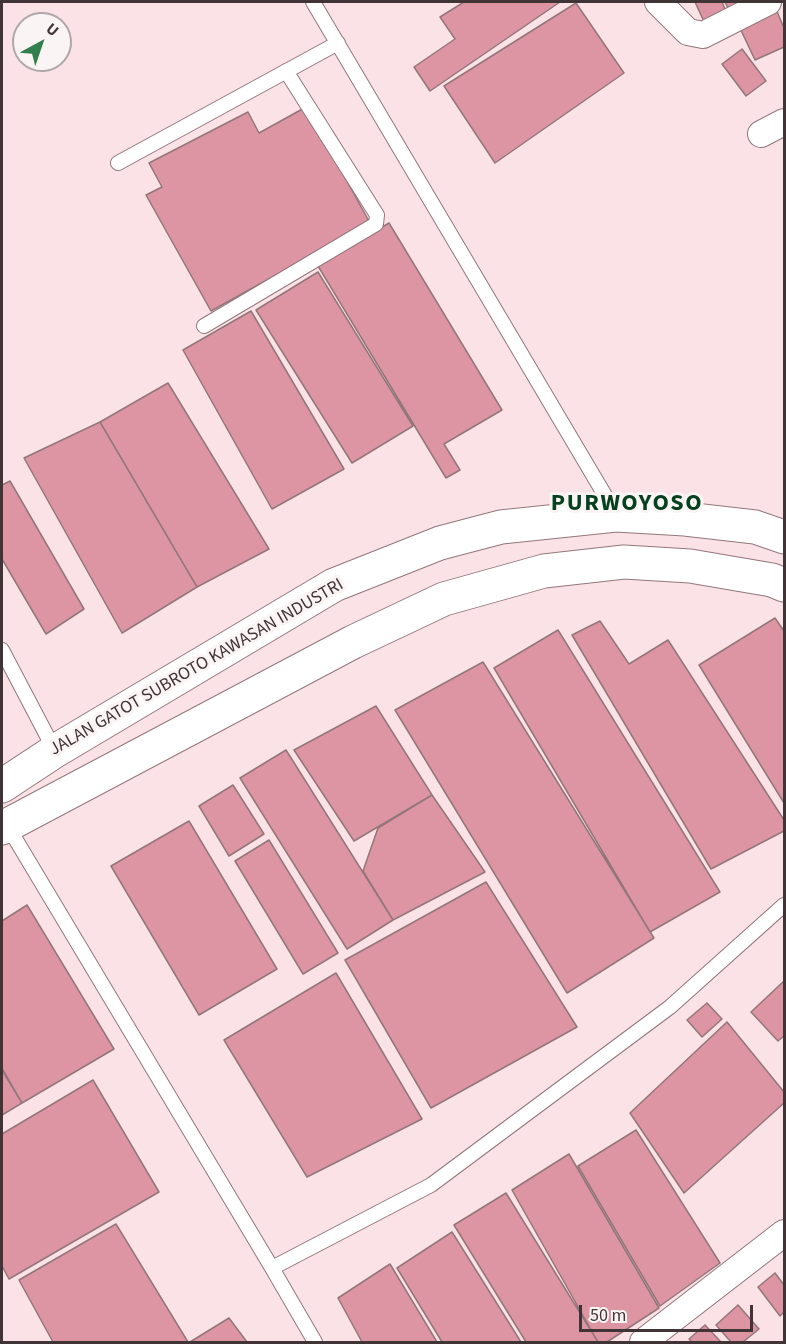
<!DOCTYPE html>
<style>
body{margin:0}
#map{position:relative;width:786px;height:1344px;overflow:hidden;background:#fbe2e6;font-family:"Source Sans 3",sans-serif}
canvas{display:block}
.frame{position:absolute;inset:0;border:3px solid #403436;pointer-events:none}
.north{position:absolute;left:12px;top:12px;width:60px;height:60px;box-sizing:border-box;background:#fbf4f5;border:2px solid #b0a7a9;border-radius:50%;rotate:40deg;font-size:16px;font-weight:700;line-height:24px;text-align:center;color:#403436}
.north::after{content:'';display:block;margin:auto;width:21px;height:27px;background:#327f4e;clip-path:polygon(50% 0,100% 100%,50% 72%,0 100%)}
.scale{position:absolute;left:579px;top:1305px;width:174px;height:27px;box-sizing:border-box;border:3px solid #403436;border-top:0;padding-left:8px;font-size:18px;line-height:21px;white-space:nowrap;color:#403436;-webkit-text-stroke:4px #fbf4f5;paint-order:stroke}
</style>
<div id="map">
<canvas width="786" height="1344"></canvas>
<div class="frame"></div>
<div class="north">U</div>
<div class="scale">50 m</div>
</div>
<script>
const ctx = document.querySelector('canvas').getContext('2d');
ctx.lineJoin = 'round';
function fillPath(path, color) { ctx.fillStyle = color; ctx.fill(path, 'evenodd'); }
const poly = rows => new Path2D(rows.map(r => 'M' + r).join(''));
function strokePath(path, color, width, dash) { ctx.strokeStyle = color; ctx.lineWidth = width; ctx.lineCap = dash ? 'butt' : 'round'; ctx.setLineDash(dash || []); ctx.stroke(path); }
function label(font, color, halo, rows, align = 'center') {
  ctx.font = font + ' "Source Sans 3",sans-serif'; ctx.lineWidth = 6; ctx.setLineDash([]); ctx.textBaseline = 'middle'; ctx.strokeStyle = halo; ctx.fillStyle = color; for (const [text, x, y, turn = 0] of rows) {
    ctx.save(); ctx.translate(x, y); ctx.rotate((+turn || 0) * Math.PI / 180); ctx.textAlign = isNaN(turn) ? turn : align; if (halo) ctx.strokeText(text, 0, 0); ctx.fillText(text, 0, 0); ctx.restore();
  }
}
const building = poly([
 [464,2,560,2,430,91,414,67,455,39,440,17,464,2],
 [695,2,722,2,728,16,706,26,695,2],
 [725,2,744,2,731,14,725,2],
 [576,3,624,73,495,163,444,86,576,3],
 [776,9,784,28,784,47,755,60,739,26,776,9],
 [742,49,766,81,746,96,722,64,742,49],
 [306,107,370,223,211,311,146,195,162,187,149,163,248,112,259,133,306,107],
 [389,223,502,410,444,444,460,470,446,478,318,266,389,223],
 [318,272,413,426,352,463,256,310,318,272],
 [251,311,344,469,272,509,183,350,251,311],
 [168,383,269,549,197,587,100,422,168,383],
 [100,422,197,587,122,633,24,458,100,422],
 [10,481,84,609,46,634,2,559,2,485,10,481],
 [775,618,784,631,784,803,699,665,775,618],
 [600,621,629,664,668,640,784,820,784,831,711,869,572,635,600,621],
 [558,630,720,892,650,932,494,668,558,630],
 [483,662,654,938,567,993,395,710,483,662],
 [376,706,432,795,354,841,294,750,376,706],
 [286,750,393,920,347,949,240,778,286,750],
 [233,785,264,834,229,856,199,806,233,785],
 [432,795,485,872,393,920,363,871,378,828,432,795],
 [189,821,277,969,199,1015,111,866,189,821],
 [269,840,338,953,303,974,235,861,269,840],
 [486,882,577,1027,431,1108,345,960,486,882],
 [27,905,114,1049,22,1103,2,1068,2,921,27,905],
 [336,973,422,1119,307,1177,224,1040,336,973],
 [784,981,784,1036,778,1041,751,1012,784,981],
 [707,1003,722,1019,702,1037,687,1020,707,1003],
 [727,1022,784,1092,784,1103,684,1193,630,1113,727,1022],
 [2,1070,22,1103,2,1115,2,1070],
 [93,1080,159,1192,9,1279,2,1266,2,1134,93,1080],
 [636,1130,720,1263,660,1306,578,1166,636,1130],
 [569,1154,659,1308,607,1342,598,1342,512,1190,569,1154],
 [506,1193,598,1342,526,1342,454,1225,506,1193],
 [116,1224,188,1342,53,1342,19,1280,116,1224],
 [452,1232,521,1342,442,1342,397,1268,452,1232],
 [390,1264,437,1342,362,1342,338,1298,390,1264],
 [775,1273,784,1285,784,1312,780,1316,758,1287,775,1273],
 [738,1305,759,1329,743,1342,731,1342,716,1325,738,1305],
 [229,1318,247,1342,190,1342,229,1318],
 [705,1325,721,1342,692,1342,689,1339,705,1325]
]);
const service = poly([
 [313,2,616,514],
 [118,163,338,43],
 [204,326,376,224,377,215,286,71],
 [2,650,55,751],
 [7,825,272,1268,431,1185,670,1007,784,905],
 [272,1268,315,1342]
]);
const minor = poly([
 [658,2,688,32,703,35,768,2],
 [761,134,784,122],
 [643,1342,784,1233]
]);
const tertiary = poly([
 [2,786,55,751,334,585,440,543,501,527,616,515,685,519,755,527,784,537],
 [2,828,353,642,444,599,544,571,624,562,690,566,772,580,784,585]
]);
const streetNames = [
 ["JALAN GATOT SUBROTO KAWASAN INDUSTRI",197,668,-30]
];
const districtNames = [
 ["PURWOYOSO",627,505]
];
fillPath(building, '#de95a3');
strokePath(building, '#92767a', 1.5);
strokePath(service, '#93777c', 16);
strokePath(minor, '#93777c', 28);
strokePath(tertiary, '#93777c', 35);
strokePath(service, '#fff', 14);
strokePath(minor, '#fff', 26);
strokePath(tertiary, '#fff', 33);
label('18px', '#403436', '#fbf4f5', streetNames);
ctx.letterSpacing = '1.5px';
label('bold 24px', '#05401f', '#fbf4f5', districtNames);
ctx.letterSpacing = '0px';
</script>
